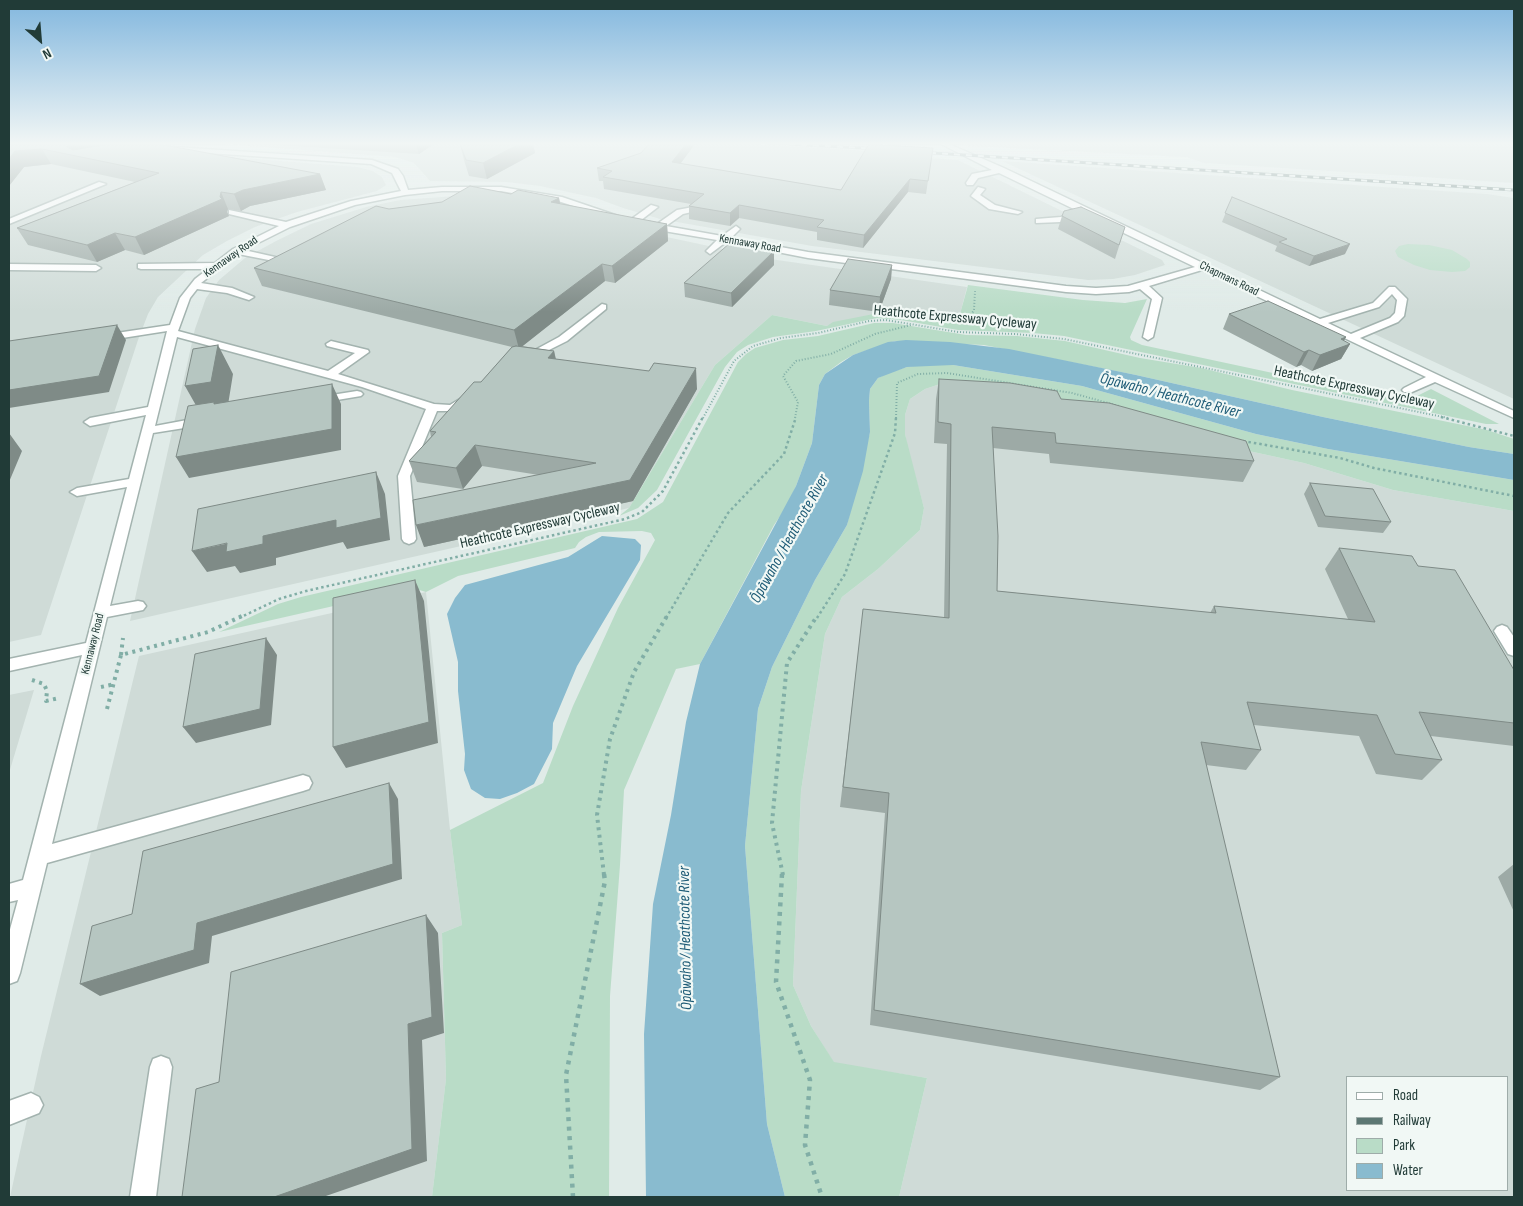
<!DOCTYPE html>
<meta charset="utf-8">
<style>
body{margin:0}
#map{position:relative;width:1523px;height:1206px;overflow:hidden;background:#e0ebe8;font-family:"Sofia Sans Condensed",sans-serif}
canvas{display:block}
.frame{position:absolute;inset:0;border:10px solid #213b37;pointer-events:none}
.legend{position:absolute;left:1346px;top:1076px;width:162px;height:115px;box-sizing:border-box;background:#f1f8f5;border:1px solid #9eaca9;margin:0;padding:6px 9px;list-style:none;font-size:15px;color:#213b37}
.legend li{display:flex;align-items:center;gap:10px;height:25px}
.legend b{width:25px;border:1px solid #9eaca9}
.north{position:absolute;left:15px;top:15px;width:50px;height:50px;-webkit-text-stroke:4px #f1f8f5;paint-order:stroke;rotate:153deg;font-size:14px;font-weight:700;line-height:20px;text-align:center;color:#213b37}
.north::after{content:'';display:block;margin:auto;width:18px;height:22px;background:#213b37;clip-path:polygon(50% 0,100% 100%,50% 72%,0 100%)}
</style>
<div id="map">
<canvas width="1523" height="1206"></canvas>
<div class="frame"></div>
<ul class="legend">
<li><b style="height:6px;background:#fff"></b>Road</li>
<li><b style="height:6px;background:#5c7773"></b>Railway</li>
<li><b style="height:14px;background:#b9dcc7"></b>Park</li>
<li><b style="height:14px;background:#89bbcf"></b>Water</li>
</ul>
<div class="north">N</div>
</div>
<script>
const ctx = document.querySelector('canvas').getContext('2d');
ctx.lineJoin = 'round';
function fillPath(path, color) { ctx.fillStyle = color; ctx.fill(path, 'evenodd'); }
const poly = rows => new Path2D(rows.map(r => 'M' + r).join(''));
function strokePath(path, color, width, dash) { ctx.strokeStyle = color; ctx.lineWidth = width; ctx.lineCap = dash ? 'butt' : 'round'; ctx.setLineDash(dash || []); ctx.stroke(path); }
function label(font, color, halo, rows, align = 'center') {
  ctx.font = font + ' "Sofia Sans Condensed",sans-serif'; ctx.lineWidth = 4.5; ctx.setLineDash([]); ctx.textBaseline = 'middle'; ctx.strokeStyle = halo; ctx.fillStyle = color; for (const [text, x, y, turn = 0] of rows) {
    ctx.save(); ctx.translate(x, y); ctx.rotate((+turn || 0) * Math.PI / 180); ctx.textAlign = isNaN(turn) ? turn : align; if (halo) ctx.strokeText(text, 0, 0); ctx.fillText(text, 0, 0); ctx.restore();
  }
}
const built = poly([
 [9,144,180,153,358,167,373,171,382,177,386,185,377,191,297,212,255,227,227,241,203,255,158,297,148,314,138,340,41,635,9,642],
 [224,144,755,144,922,154,929,158,958,160,1162,260,1165,265,1135,275,1113,279,1088,280,812,246,660,219,623,208,596,198,540,186,507,182,430,181,414,163,395,157],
 [963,144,1514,144,1514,183,1204,163,1186,157,968,146],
 [1002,161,1487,194,1514,198,1514,399],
 [469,195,770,259,967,287,960,314,924,310,889,311,827,326,772,315,715,365,629,508,130,621,195,329,206,298,219,280,245,258,276,241,311,224,366,207,400,200],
 [940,384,1304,463,1393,490,1514,511,1514,1197,899,1197,927,1078,834,1063,811,1026,793,985,801,791,825,634,842,597,878,569,920,530,924,508,908,450,905,434,905,415,910,399,925,389],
 [1347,1077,1507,1077,1507,1190,1347,1190],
 [426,592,450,830,462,925,442,933,446,1079,432,1197,10,1197,41,1056,139,656],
 [34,690,9,773,9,695]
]);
const green = poly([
 [1408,244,1429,245,1452,250,1467,259,1470,262,1470,267,1465,271,1452,272,1430,270,1414,265,1398,257,1395,251,1399,246],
 [968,285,1083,300,1125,303,1147,299,1130,337,1131,340,1142,345,1413,403,1417,396,1431,389,1499,424,1486,424,1064,336,1033,333,958,330,901,320,877,318,816,331,773,337,748,345,737,352,725,367,657,490,638,508,619,516,629,508,715,365,772,315,827,326,833,322,889,311,924,310,960,314],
 [874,323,893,323,966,335,1017,336,1065,341,1140,358,1201,368,1292,390,1487,430,1514,439,1514,454,1469,447,1323,417,1136,375,984,345,895,341,853,355,841,362,825,374,819,385,812,443,796,486,787,506,774,525,700,664,676,669,624,790,620,865,610,996,609,1197,432,1197,446,1079,442,933,462,925,450,830,543,783,573,706,618,608,655,540,651,533,642,531,599,532,586,537,579,542,575,548,458,576,426,592,413,588,219,632,278,604,301,597,637,519,663,502,738,362,746,354,755,348,783,340,818,336],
 [925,364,953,365,1082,386,1256,434,1328,449,1514,480,1514,511,1393,490,1304,463,940,384,925,389,910,399,905,415,905,434,924,508,920,530,878,569,842,597,825,634,801,791,793,985,811,1026,834,1062,927,1078,899,1197,785,1197,767,1124,745,846,758,709,772,667,815,580,847,525,870,432,869,401,870,389,878,378,888,373,907,367]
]);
const water = poly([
 [906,340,950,342,1009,349,1136,375,1323,417,1469,447,1514,454,1514,480,1328,449,1256,434,1082,386,953,365,907,367,878,378,870,389,869,401,870,432,863,471,847,525,815,580,772,667,758,709,745,846,767,1124,785,1197,646,1197,644,1034,653,904,671,815,686,722,700,664,796,486,812,443,819,385,825,374,853,355,888,342],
 [602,536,635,539,641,545,640,560,577,666,553,723,552,749,534,784,517,793,500,799,485,798,471,789,464,770,465,754,458,691,458,662,447,614,455,598,465,585,568,557]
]);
const pathFar3 = poly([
 [971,315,974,310,975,291],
 [703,418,734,361,753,346,781,338,818,333,869,321,886,320,958,332,1015,334,1064,339,1448,418],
 [795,418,798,402,783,376,796,361,831,354,875,334,911,325],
 [896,418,897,383,918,374,947,373,1072,393,1119,406]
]);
const pathFar2 = poly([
 [1441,417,1514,436],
 [1243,441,1340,458,1374,468,1514,496],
 [239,618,279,599,306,591,625,519,642,512,663,491,703,417],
 [666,618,728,513,784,454,796,417],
 [817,618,845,574,895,433,896,417]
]);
const pathFar1 = poly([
 [121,655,123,638],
 [32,680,44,684,47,691,46,701,59,698],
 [101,687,115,684],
 [107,709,121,655,208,632,242,616],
 [604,875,597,815,610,739,634,672,667,616],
 [783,875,772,823,787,663,817,616]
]);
const path = poly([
 [782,874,776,982,810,1080,805,1145,822,1197],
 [573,1197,566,1075,605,881,604,874]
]);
const minor = poly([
 [941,144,949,144,1004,168,1320,319,1373,303,1389,287,1395,287,1407,299,1404,316,1398,322,1360,338,1514,411,1514,418,1435,382,1412,392,1404,392,1402,390,1404,388,1426,377,1202,270,1149,286,1162,298,1153,337,1148,340,1143,337,1152,299,1140,289,1129,292,1096,294,1066,292,808,258,726,242,710,254,706,251,717,240,658,230,645,225,649,222,657,224,677,210,693,207,697,209,696,211,683,214,666,226,722,236,736,226,740,229,731,238,808,252,1066,286,1096,288,1128,286,1195,267,1084,214,1083,216,1061,222,1036,223,1036,219,1061,217,1080,212,999,173,978,178,973,185,967,185,966,183,972,174,992,170,941,144],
 [1392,294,1397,300,1395,313,1390,318,1351,334,1328,323,1379,307,1392,294],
 [160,146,372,160,398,169,403,176,408,190,442,187,501,187,562,197,621,217,617,220,558,201,501,191,442,191,405,195,355,205,290,227,244,250,284,259,284,263,238,254,201,283,232,288,254,297,249,300,227,293,197,289,190,298,178,331,328,371,355,353,327,346,326,344,331,341,368,350,369,352,338,374,434,404,450,405,465,396,471,399,456,411,437,411,410,476,416,539,414,542,409,544,404,542,402,539,398,476,426,409,362,387,177,337,155,426,203,417,209,421,203,425,153,433,110,606,138,601,143,602,146,606,143,610,138,611,107,617,52,844,303,775,309,777,312,783,309,789,303,791,47,863,20,973,17,981,9,984,9,933,18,900,9,902,9,884,23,880,82,655,9,671,9,659,86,643,127,487,77,496,70,492,77,488,129,479,146,415,90,426,84,422,90,418,148,407,167,331,103,341,98,338,103,335,170,325,180,298,195,279,208,269,141,269,138,268,138,264,215,263,233,249,279,226,229,214,229,210,286,222,351,201,401,191,392,173,371,164,163,150,160,150,160,146],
 [99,182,106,184,9,224,9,219,99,182],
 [978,187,985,189,980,195,995,205,1022,212,1018,214,989,209,971,196,978,187],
 [651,205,658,207,636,224,630,224,630,220,651,205],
 [9,264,96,265,101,268,96,271,9,270,9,264],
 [602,304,606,305,606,309,567,341,531,359,527,360,522,357,559,337,602,304],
 [357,391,361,392,363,394,361,396,319,403,313,400,319,397,357,391],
 [1502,625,1507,627,1514,637,1514,656,1508,654,1494,631,1497,627,1502,625],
 [161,1056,169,1059,172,1067,156,1197,130,1197,150,1067,153,1059,161,1056],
 [31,1093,39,1097,43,1105,39,1113,9,1125,9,1101,31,1093]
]);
const rail = poly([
 [789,144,881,149],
 [918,152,1514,190]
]);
const wall = poly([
 [9,144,320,174,326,190,250,206,241,211,228,209,227,212,229,216,144,255,125,250,97,262,28,245,17,228,135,182,51,164,24,167,9,186],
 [260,144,434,144,419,154],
 [460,144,533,144,535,153,487,179,469,176,464,160],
 [649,144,695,144,680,164,841,190,933,148,926,194,908,192,863,248,817,240,817,232,739,218,730,226,689,219,689,206,691,204,604,189,603,181,599,181,597,168,641,153],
 [511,194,559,198,560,204,667,224,668,241,615,283,605,281,522,346,554,351,556,359,697,389,633,501,424,547,539,475,482,466,463,489,417,482,409,461,431,437,430,431,481,382,512,347,262,286,254,268,389,209],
 [1232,197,1345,254,1309,266,1275,251,1277,246,1222,222],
 [1062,216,1125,227,1115,259,1058,229],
 [774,251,774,265,732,307,685,297,684,283],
 [892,265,891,279,879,312,829,305,830,290],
 [1229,314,1346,337,1344,341,1350,344,1341,359,1312,371,1301,365,1296,367,1223,329],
 [939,379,1061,399,1254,461,1243,482,1050,463,1049,454,993,448,997,591,1210,613,1214,606,1348,619,1325,569,1339,548,1418,566,1514,670,1514,746,1431,736,1442,760,1422,780,1376,774,1359,736,1254,725,1261,750,1246,770,1206,765,1280,1077,1260,1090,870,1025,885,813,840,807,861,630,944,618,947,444,934,443,936,399],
 [1310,483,1391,522,1383,533,1318,527,1304,494],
 [1514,864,1514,912,1498,877]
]);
const shadedWall = poly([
 [74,144,116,144,86,158,67,147,68,145],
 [416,144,434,144,419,154],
 [519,144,533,144,535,153,487,179,483,163],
 [686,144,695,144,672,175,672,162],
 [42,149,51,164,24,167,9,186,9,159,15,151],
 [320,174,326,190,250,206,241,211,234,194,243,190],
 [910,179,908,192,863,248,864,235],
 [221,192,228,209,227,212,229,216,144,255,135,237,220,197],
 [559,198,562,214,551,202],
 [739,205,739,218,730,226,730,213],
 [667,224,668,241,615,283,612,266],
 [115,233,125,250,97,262,87,245],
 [1350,244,1345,254,1309,266,1314,256],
 [774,251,774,265,732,307,731,293],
 [602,264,605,281,519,349,514,330],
 [892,265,891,279,879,312,880,297],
 [117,325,126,340,109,392,9,408,9,390],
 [1346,337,1340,347,1350,344,1341,359,1312,371,1320,355,1341,339],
 [218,345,233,374,227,411,202,416,185,386],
 [1309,350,1301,365,1296,367,1304,352],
 [554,351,558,371,548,358],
 [696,368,697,389,633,501,424,547,416,525,630,480],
 [332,384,341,404,341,450,189,478,176,457],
 [9,433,22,451,9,482],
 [475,445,482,466,463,489,456,468],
 [376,472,385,494,390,540,347,549,343,542,276,558,276,565,240,573,235,566,207,572,192,551,263,536],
 [415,580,424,601,438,743,346,768,333,747],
 [266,638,277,655,271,725,196,743,183,727],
 [389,783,398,799,402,879,212,936,209,963,100,996,80,984,197,923],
 [426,915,438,933,444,1033,422,1040,427,1161,323,1197,274,1197,408,1024]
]);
const building = poly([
 [9,144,74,144,68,145,67,147,73,150,109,144,159,144,320,174,243,190,234,194,221,192,220,197,222,199,135,237,115,233,87,245,17,228,159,173,42,149,15,151,9,159,9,144],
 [460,144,519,144,483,163,466,160,460,144],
 [649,144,686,144,672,162,841,190,869,144,933,148,928,181,910,179,864,235,817,227,824,220,739,205,730,213,689,206,704,194,603,177,612,171,597,168,641,153,649,144],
 [470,186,511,194,518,190,559,198,551,202,667,224,612,266,602,264,514,330,254,268,376,206,389,209,442,202,470,186],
 [1232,197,1350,244,1314,256,1279,242,1287,239,1225,213,1232,197],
 [1081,207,1125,227,1119,245,1062,216,1064,211,1081,207],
 [730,243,774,251,731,293,684,283,730,243],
 [848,259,892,265,880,297,830,290,848,259],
 [1268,301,1346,337,1341,339,1350,344,1320,355,1309,350,1304,352,1229,314,1268,301],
 [117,325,99,376,9,390,9,341,117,325],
 [218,345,211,382,185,386,193,349,218,345],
 [516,346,554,351,548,358,649,371,654,363,696,368,630,480,416,525,413,500,596,463,475,445,456,468,409,461,436,432,430,431,474,382,481,382,512,347,516,346],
 [939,379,1010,383,1057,391,1061,399,1109,403,1246,441,1254,461,1056,443,1055,433,992,427,998,536,997,591,1216,613,1214,606,1375,622,1339,548,1412,556,1418,566,1455,570,1514,670,1514,723,1419,712,1442,760,1395,754,1377,715,1247,702,1261,750,1201,742,1280,1077,874,1010,889,793,843,787,863,609,949,618,951,424,938,422,939,379],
 [332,384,332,429,176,457,188,406,214,402,214,404,332,384],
 [376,472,381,518,336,528,336,520,263,536,263,544,226,552,227,543,192,551,198,509,376,472],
 [1310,483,1373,489,1391,522,1325,516,1310,483],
 [415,580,429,722,333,747,333,598,415,580],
 [266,638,260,709,183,727,195,654,266,638],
 [389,783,393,864,197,923,194,950,80,984,92,926,132,914,143,851,389,783],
 [426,915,432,1017,408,1024,412,1149,274,1197,182,1197,196,1089,219,1082,231,972,426,915]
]);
const farStreetnames = [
 ["Kennaway Road",750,244,10],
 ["Kennaway Road",231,257,-35],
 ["Chapmans Road",1229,279,26],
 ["Kennaway Road",93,644,-76]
];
const streetNames = [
 ["Heathcote Expressway Cycleway",955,318,5],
 ["Heathcote Expressway Cycleway",1354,388,12],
 ["Heathcote Expressway Cycleway",540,526,-13]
];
const waterNames = [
 ["Ōpāwaho / Heathcote River",1170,396,14],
 ["Ōpāwaho / Heathcote River",790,539,-61],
 ["Ōpāwaho / Heathcote River",686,938,-91]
];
fillPath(built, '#cfdbd7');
fillPath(green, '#b9dcc7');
fillPath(water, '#89bbcf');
strokePath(minor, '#a3b3af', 3);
strokePath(pathFar3, '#81aea6', 2, [1, 2]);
strokePath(pathFar2, '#81aea6', 2.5, [2.5, 3]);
strokePath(pathFar1, '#81aea6', 4, [3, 4.5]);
strokePath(path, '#81aea6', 4.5, [4, 5.5]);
fillPath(minor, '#fff');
strokePath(rail, '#5c7773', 3);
strokePath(rail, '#f1f8f5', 2, [6]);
fillPath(wall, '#9daaa6');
fillPath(shadedWall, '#7f8b87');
fillPath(building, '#b6c6c1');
strokePath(building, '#7f8b87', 1);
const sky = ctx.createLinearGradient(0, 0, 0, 312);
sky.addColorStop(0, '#82b7de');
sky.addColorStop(0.46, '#f1f6f5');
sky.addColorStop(1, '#f1f6f500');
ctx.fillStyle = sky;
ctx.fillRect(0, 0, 1523, 312);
label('12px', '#213b37', '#f1f8f5', farStreetnames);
label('15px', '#213b37', '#f1f8f5', streetNames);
label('italic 16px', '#1d5b76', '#f1f8f5', waterNames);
</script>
